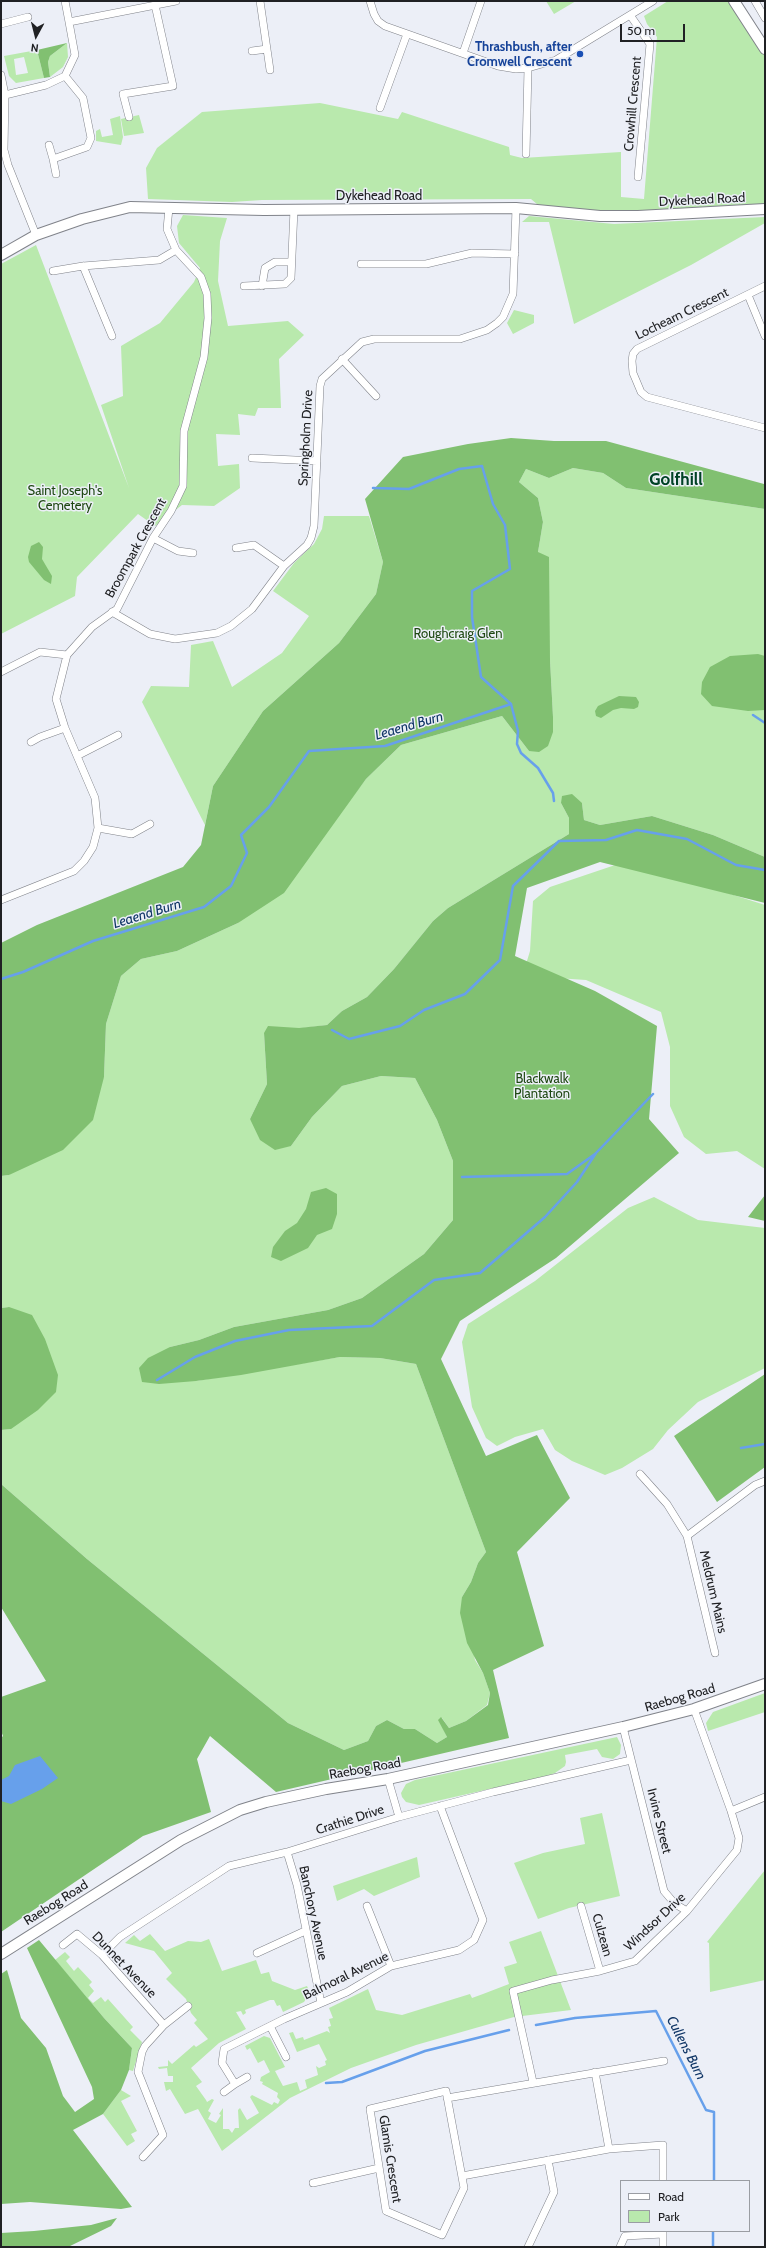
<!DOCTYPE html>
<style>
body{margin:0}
#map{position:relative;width:766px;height:2248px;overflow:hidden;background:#eceff7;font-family:Cabin,sans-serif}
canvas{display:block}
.frame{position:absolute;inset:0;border:2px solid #202124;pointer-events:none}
.legend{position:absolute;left:620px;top:2180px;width:130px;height:52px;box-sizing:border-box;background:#eceff7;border:1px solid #9a9da3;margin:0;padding:5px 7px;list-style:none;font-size:12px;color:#202124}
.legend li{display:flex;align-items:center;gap:8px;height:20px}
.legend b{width:20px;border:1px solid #9a9da3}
.north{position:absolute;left:16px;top:16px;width:40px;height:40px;-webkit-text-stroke:3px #eceff7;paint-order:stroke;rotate:187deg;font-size:11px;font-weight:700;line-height:16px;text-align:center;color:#202124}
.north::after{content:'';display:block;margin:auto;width:14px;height:18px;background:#202124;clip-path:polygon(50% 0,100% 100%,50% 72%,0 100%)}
.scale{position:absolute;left:620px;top:24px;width:65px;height:18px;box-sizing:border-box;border:2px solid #202124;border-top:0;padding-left:5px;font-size:12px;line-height:14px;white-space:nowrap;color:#202124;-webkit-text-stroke:3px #eceff7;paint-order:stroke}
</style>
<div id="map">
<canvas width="766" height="2248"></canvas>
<div class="frame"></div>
<ul class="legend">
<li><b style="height:5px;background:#fff"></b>Road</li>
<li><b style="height:11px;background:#b9e9ad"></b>Park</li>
</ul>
<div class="north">N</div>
<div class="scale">50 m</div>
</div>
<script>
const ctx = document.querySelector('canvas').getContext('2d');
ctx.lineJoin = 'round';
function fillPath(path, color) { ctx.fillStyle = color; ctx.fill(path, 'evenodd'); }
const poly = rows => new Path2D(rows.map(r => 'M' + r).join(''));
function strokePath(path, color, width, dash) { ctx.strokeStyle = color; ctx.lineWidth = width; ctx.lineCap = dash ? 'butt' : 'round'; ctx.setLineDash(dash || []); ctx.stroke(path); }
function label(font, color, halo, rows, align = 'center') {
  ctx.font = font + ' Cabin,sans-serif'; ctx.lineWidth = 3; ctx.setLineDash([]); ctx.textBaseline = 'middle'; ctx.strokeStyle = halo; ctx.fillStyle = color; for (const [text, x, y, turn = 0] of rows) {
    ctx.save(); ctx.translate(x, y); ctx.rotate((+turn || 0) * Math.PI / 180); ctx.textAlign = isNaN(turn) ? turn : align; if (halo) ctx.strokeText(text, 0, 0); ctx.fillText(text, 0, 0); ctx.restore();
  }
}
const green = poly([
 [546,1,576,1,554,14],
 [668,1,728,1,765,56,765,209,647,215,544,210,531,199,262,200,232,202,148,199,146,168,157,148,202,112,320,103,398,119,402,112,509,147,510,155,522,158,621,152,621,197,644,199,657,37,647,24,644,16],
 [67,43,68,57,63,67,50,77,48,62,50,56],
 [37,50,44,78,16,83,9,76,4,56],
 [24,57,28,73,16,75,14,59],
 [139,115,144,133,124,136,121,119],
 [120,116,123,137,121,145,96,141,96,131,100,129,102,137,113,135,110,119],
 [183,215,227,218,220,241,218,281,228,326,288,321,304,335,279,359,281,408,258,408,255,416,238,414,240,435,216,434,218,466,239,464,240,488,214,506,182,505,155,526,138,514,77,577,75,596,1,634,1,264,36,245,129,488,101,405,123,396,121,346,160,323,194,282,200,268,179,243,177,226],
 [529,216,614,224,765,217,765,223,691,265,574,324,549,222,522,222],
 [514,310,534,315,534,323,513,334,507,323],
 [573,468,603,473,626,488,765,509,765,857,713,835,652,816,600,825,584,820,582,803,561,803,569,818,569,834,448,908,433,921,394,969,367,997,342,1011,327,1025,264,1033,267,1084,250,1119,291,1146,312,1117,342,1086,381,1076,415,1078,437,1120,453,1161,453,1220,424,1254,362,1298,328,1310,234,1327,199,1340,170,1347,196,1381,340,1357,380,1358,416,1364,486,1552,478,1563,471,1582,462,1597,475,1660,483,1673,490,1693,487,1705,466,1721,449,1728,442,1718,439,1720,447,1737,437,1743,415,1729,404,1729,387,1720,376,1726,368,1741,344,1750,288,1723,87,1559,1,1484,1,1430,11,1429,9,1307,1,1308,1,1176,9,1175,104,1077,106,1024,121,976,141,959,177,951,238,923,336,818,366,779,401,745,502,716,529,751,553,717,550,660,538,552,543,522,538,498,519,482,526,469,549,478],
 [324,516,369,516,383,562,376,594,339,643,263,711,213,786,205,825,142,702,151,686,189,687,191,645,213,641,232,687,282,653,309,616,273,591,294,563,314,544,322,529],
 [627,861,765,905,765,1169,737,1151,706,1154,684,1137,670,1106,670,1047,661,1012,586,980,542,977,520,984,530,951,533,901,550,887],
 [654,1197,698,1220,765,1228,765,1368,698,1402,668,1430,653,1449,622,1468,605,1475,572,1461,555,1450,543,1429,515,1437,497,1446,486,1438,472,1407,462,1342,468,1324,535,1281,628,1208],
 [765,1693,765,1712,708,1731,706,1723,713,1712],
 [617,1737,621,1745,620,1754,613,1759,602,1757,597,1749,565,1755,566,1762,565,1766,555,1773,547,1776,419,1805,406,1802,402,1797,401,1793,406,1784,415,1780],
 [602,1813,620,1896,569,1908,538,1919,514,1863,543,1853,585,1844,580,1818],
 [417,1857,420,1877,374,1896,364,1889,337,1901,333,1886],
 [765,1870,765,1980,710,1992,709,1943,707,1942],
 [541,1931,571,2010,514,2017,416,2045,351,2068,290,2098,222,2151,198,2109,185,2114,170,2089,166,2091,164,2082,173,2082,173,2076,168,2076,167,2068,159,2069,158,2067,168,2066,168,2060,172,2064,194,2045,196,2047,208,2039,194,2023,197,2020,191,2013,186,1999,166,1979,172,1973,154,1951,125,1943,134,1935,140,1941,150,1934,165,1951,188,1941,201,1942,209,1939,222,1971,256,1960,261,1974,269,1972,272,1981,295,1990,307,1986,310,1993,304,2002,283,2012,280,2005,277,2006,274,2000,270,2000,245,2010,246,2013,243,2015,241,2011,236,2012,246,2029,219,2043,191,2068,202,2082,196,2086,206,2100,207,2102,212,2099,214,2100,208,2111,211,2113,208,2119,216,2123,221,2115,219,2114,223,2108,223,2129,229,2129,232,2133,235,2128,239,2128,238,2110,240,2108,247,2120,259,2113,250,2097,252,2095,272,2105,274,2102,278,2104,280,2100,277,2097,278,2093,262,2084,263,2082,260,2081,261,2077,270,2072,264,2060,258,2063,250,2048,247,2050,245,2046,264,2036,270,2038,285,2067,275,2071,283,2086,297,2082,300,2091,307,2088,305,2080,318,2075,316,2066,319,2068,326,2065,325,2061,327,2060,319,2044,297,2052,289,2033,293,2032,296,2039,303,2037,304,2040,327,2031,330,2033,328,2027,331,2026,329,2019,333,2018,329,2008,368,1989,376,2010,402,2015,470,1994,472,1998,483,1994,509,1984,504,1967,517,1963,509,1942],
 [65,1952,70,1957,66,1961,74,1971,78,1967,92,1982,89,1985,94,1991,88,1998,93,2003,101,1997,105,2002,108,1999,133,2027,130,2030,142,2042,133,2071,129,2070,132,2048,104,2018,55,1960],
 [121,2090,131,2096,121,2101,137,2131,131,2134,135,2141,127,2146,103,2114]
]);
const forest = poly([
 [67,43,50,56,48,62,50,77,44,78,37,50],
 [511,438,554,441,606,441,764,484,765,509,626,488,603,473,573,468,549,478,526,469,519,482,538,498,543,522,538,552,549,557,550,660,553,717,553,732,548,746,539,752,529,751,502,716,401,745,366,779,284,893,238,923,177,951,141,959,121,976,106,1024,104,1077,93,1120,63,1150,9,1175,1,1176,1,943,37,925,183,867,201,845,213,786,263,711,339,643,376,594,383,562,365,499,403,457,468,444],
 [39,542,43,547,42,559,52,576,51,584,44,580,29,562,28,557,31,546],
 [758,654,765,656,765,710,748,711,712,706,701,694,702,682,710,667,730,656],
 [619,696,636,697,639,702,638,707,634,709,621,708,613,710,601,718,596,716,595,711,598,706],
 [572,794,582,803,584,820,600,825,652,816,713,835,765,857,765,903,600,862,527,888,515,956,595,991,657,1026,649,1119,679,1153,556,1258,460,1321,441,1359,486,1456,537,1435,570,1498,517,1552,544,1646,493,1670,509,1738,276,1792,210,1736,197,1759,211,1812,143,1836,1,1932,1,1738,3,1736,1,1731,1,1697,46,1681,1,1607,1,1484,87,1559,288,1723,344,1750,368,1741,376,1726,387,1720,404,1729,415,1729,437,1743,447,1737,438,1720,441,1717,449,1728,466,1721,488,1705,490,1693,483,1673,467,1643,460,1613,462,1597,471,1582,478,1563,486,1552,416,1364,380,1358,340,1357,241,1375,196,1381,159,1384,142,1382,139,1368,148,1358,170,1347,199,1340,234,1327,328,1310,362,1298,424,1254,453,1220,453,1161,437,1120,415,1078,381,1076,342,1086,312,1117,291,1146,275,1150,260,1140,250,1119,267,1084,264,1033,268,1026,299,1028,327,1025,342,1011,367,997,394,969,433,921,448,908,569,834,569,818,561,803,562,796],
 [326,1188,337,1194,337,1214,332,1229,317,1235,308,1248,281,1261,271,1257,273,1247,285,1231,297,1223,306,1209,311,1192],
 [765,1195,765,1221,748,1217],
 [9,1307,32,1315,45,1339,58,1375,56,1392,38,1410,11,1429,1,1430,1,1308],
 [765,1374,765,1467,717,1502,674,1436],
 [39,1940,104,2018,132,2048,129,2070,121,2090,103,2114,73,2130,132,2207,121,2209,30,2202,1,2204,1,1974,7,1970,21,2018,46,2048,63,2096,75,2112,94,2099,92,2087,27,1948],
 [117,2218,111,2226,68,2247,1,2247,1,2233,34,2231,91,2225]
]);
const water = poly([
 [40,1756,58,1778,42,1789,11,1804,1,1801,1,1780,9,1776,15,1765]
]);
const stream = poly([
 [511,704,518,731,517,744,521,753,538,768,553,793,554,801],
 [753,715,765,723],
 [1,979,23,972,93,941,204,907,231,886,247,853,241,835,269,807,309,751,385,746,511,704,481,677,472,617,472,591,510,569,505,525,493,504,482,466,459,469,409,489,373,488],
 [332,1030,349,1039,400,1026,424,1010,465,994,500,960,513,886,559,841,606,840,637,830,687,839,736,865,765,870],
 [462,1177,567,1174,595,1154],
 [157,1380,195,1357,235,1341,289,1330,372,1326,434,1280,480,1273,545,1217,577,1182,596,1153,653,1094],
 [741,1448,765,1444],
 [536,2025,575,2018,656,2011,706,2110,714,2112,714,2181],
 [326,2083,342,2082,425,2051,509,2030],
 [713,2247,713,2231]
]);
const street = poly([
 [65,1,69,22],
 [260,1,270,70],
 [370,1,374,14,378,21,385,26,498,66,516,69,528,68,556,60,653,1],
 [755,1,765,18],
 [630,15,650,44,638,177],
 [1,24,28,17],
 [252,51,267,49],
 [463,53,481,1],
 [1,75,5,95,4,150,8,165,36,235],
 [1,96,46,85,65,76,75,55,69,22,176,1],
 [380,108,407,34],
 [129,117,123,94,173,86,155,5],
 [49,145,53,159,87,147,91,138,83,98,65,76],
 [526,154,528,68],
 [53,159,56,174],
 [361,264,426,264,472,253,515,254],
 [83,266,112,336],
 [53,271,83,266,159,260,176,250],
 [244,286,285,284,291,278,294,209],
 [262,286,265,268,275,262,291,262],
 [765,286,637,349,633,354,632,361,633,373,641,392,647,397,765,428],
 [748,295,765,336],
 [342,359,376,396],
 [252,458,317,461],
 [153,538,178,551,193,553],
 [236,548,254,545,284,566],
 [112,612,150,634,175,639,217,633,231,626,252,609,284,566,307,545,311,538,314,526,320,386,322,379,362,342,374,339,460,339,487,330,497,323,503,317,513,294,516,208],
 [1,672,40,652,67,655],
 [31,742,40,737,65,728],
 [77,756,118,735],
 [98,828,132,834,150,824],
 [1,900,74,871,84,861,93,847,98,828,95,798,65,728,56,699,67,655,92,627,117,609,153,538,171,511,183,486,184,431,204,357,208,318,207,294,201,277,176,250,167,229,169,208],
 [640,1474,667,1504,687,1536,715,1653],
 [687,1536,755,1485,765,1481],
 [623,1727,664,1891,675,1904,687,1911],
 [388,1779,399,1817],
 [731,1811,765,1797],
 [287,1852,297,1885,321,2003],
 [367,1906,391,1966],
 [581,1906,600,1971],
 [63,1945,77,1934,102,1955,164,2025],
 [257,1953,305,1931],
 [102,1955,120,1937,229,1866,287,1852,399,1817,493,1792,631,1760],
 [270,2026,286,2057],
 [595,2072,609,2149],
 [247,2077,235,2084,222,2063,224,2049,284,2019,347,1992,391,1966,459,1950,474,1940,483,1920,440,1806],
 [533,2082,513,1991,552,1980,600,1971,635,1961,687,1911,737,1850,739,1838,731,1811,694,1709],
 [446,2091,464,2188,442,2235,386,2211,370,2109,446,2091],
 [224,2092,235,2084],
 [447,2098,664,2061],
 [143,2157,163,2135,138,2072,142,2052,145,2046,164,2025,188,2006],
 [462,2176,609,2149,663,2145,663,2181],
 [313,2183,379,2168],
 [663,2231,663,2247],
 [528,2247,554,2192,548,2160],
 [620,2247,625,2236,663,2234]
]);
const secondary = poly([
 [734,1,765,49],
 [1,255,36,235,82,219,130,207,264,210,516,208,600,216,638,216,765,209],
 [1,1954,181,1840,240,1810,266,1802,326,1789,388,1779,623,1727,694,1709,765,1684]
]);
const markers = [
 [580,54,4,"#1a4fb4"]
];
const transitNames = [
 ["Thrashbush, after",572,47],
 ["Cromwell Crescent",572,62]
];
const streetNames = [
 ["Crowhill Crescent",633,104,-85],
 ["Dykehead Road",379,196],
 ["Dykehead Road",702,200,-3],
 ["Lochearn Crescent",682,314,-26],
 ["Springholm Drive",306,438,-87],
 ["Broompark Crescent",136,548,-61],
 ["Meldrum Mains",713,1592,77],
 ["Raebog Road",680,1698,-16],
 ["Raebog Road",365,1769,-10],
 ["Crathie Drive",350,1820,-18],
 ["Irvine Street",659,1821,76],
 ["Raebog Road",56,1903,-32],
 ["Banchory Avenue",313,1913,78],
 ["Windsor Drive",655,1922,-43],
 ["Culzean",602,1935,74],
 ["Dunnet Avenue",124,1965,46],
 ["Balmoral Avenue",346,1976,-26],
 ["Glamis Crescent",390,2159,81]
];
const parkNames = [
 ["Saint Joseph's",65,491],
 ["Cemetery",65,506],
 ["Roughcraig Glen",458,634],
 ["Blackwalk",542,1079],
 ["Plantation",542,1094]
];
const waterNames = [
 ["Leaend Burn",409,726,-16],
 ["Leaend Burn",147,914,-17],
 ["Cullens Burn",686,2048,63]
];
const districtNames = [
 ["Golfhill",676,480]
];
fillPath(green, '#b9e9ad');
fillPath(forest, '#81c071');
fillPath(water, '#67a0eb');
strokePath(stream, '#67a0eb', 2.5);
strokePath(street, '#80838a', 8);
strokePath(secondary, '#80838a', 12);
strokePath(street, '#fff', 7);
strokePath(secondary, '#fff', 10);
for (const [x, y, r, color] of markers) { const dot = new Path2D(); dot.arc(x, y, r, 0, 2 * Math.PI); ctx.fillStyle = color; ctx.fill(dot); strokePath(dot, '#eceff7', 1.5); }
label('bold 13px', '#164399', '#eceff7', transitNames, 'right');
label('13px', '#202124', '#eceff7', streetNames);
label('13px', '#1e4812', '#eceff7', parkNames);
label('italic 14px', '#103666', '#eceff7', waterNames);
label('bold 17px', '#004225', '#eceff7', districtNames);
</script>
